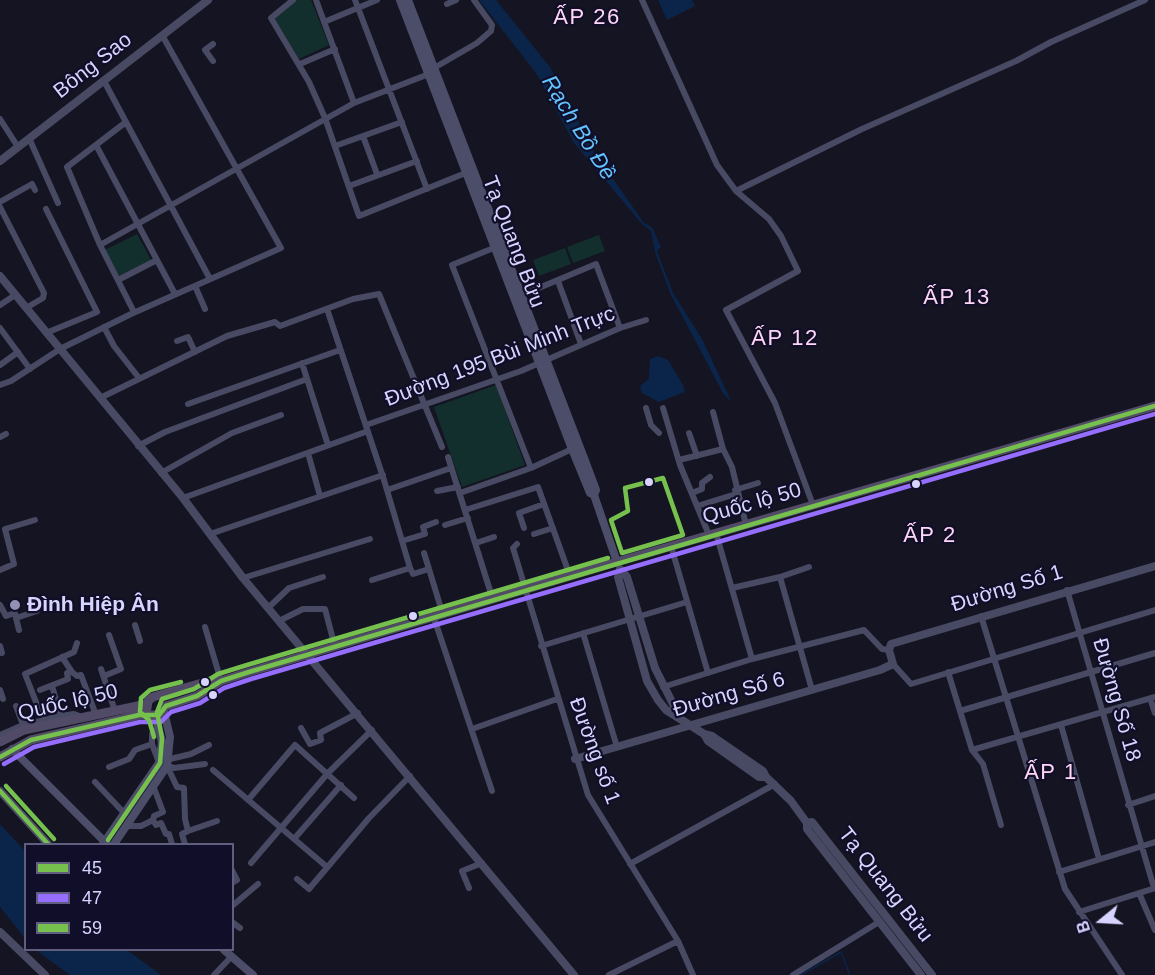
<!DOCTYPE html>
<meta charset="utf-8">
<style>
body{margin:0}
#map{position:relative;width:1155px;height:975px;overflow:hidden;background:#151422;font-family:Arial,sans-serif}
canvas{display:block}
.legend{position:absolute;left:24px;top:843px;width:210px;height:108px;box-sizing:border-box;background:#100e28;border:2px solid #605e7e;margin:0;padding:8px 10px;list-style:none;font-size:18px;color:#d7d5ff}
.legend li{display:flex;align-items:center;gap:12px;height:30px}
.legend b{width:30px;border:2px solid #605e7e}
.north{position:absolute;left:1071px;top:891px;width:60px;height:60px;-webkit-text-stroke:4px #100e28;paint-order:stroke;rotate:252deg;font-size:16px;font-weight:700;line-height:24px;text-align:center;color:#d7d5ff}
.north::after{content:'';display:block;margin:auto;width:21px;height:27px;background:#d7d5ff;clip-path:polygon(50% 0,100% 100%,50% 72%,0 100%)}
</style>
<div id="map">
<canvas width="1155" height="975"></canvas>
<ul class="legend">
<li><b style="height:8px;background:#76c04d"></b>45</li>
<li><b style="height:8px;background:#966eff"></b>47</li>
<li><b style="height:8px;background:#76c04d"></b>59</li>
</ul>
<div class="north">B</div>
</div>
<script>
const ctx = document.querySelector('canvas').getContext('2d');
ctx.lineJoin = 'round';
function fillPath(path, color) { ctx.fillStyle = color; ctx.fill(path, 'evenodd'); }
const poly = rows => new Path2D(rows.map(r => 'M' + r).join(''));
function strokePath(path, color, width, dash) { ctx.strokeStyle = color; ctx.lineWidth = width; ctx.lineCap = dash ? 'butt' : 'round'; ctx.setLineDash(dash || []); ctx.stroke(path); }
function label(font, color, halo, rows, align = 'center') {
  ctx.font = font + ' Arial,sans-serif'; ctx.lineWidth = 4.5; ctx.setLineDash([]); ctx.textBaseline = 'middle'; ctx.strokeStyle = halo; ctx.fillStyle = color; for (const [text, x, y, turn = 0] of rows) {
    ctx.save(); ctx.translate(x, y); ctx.rotate((+turn || 0) * Math.PI / 180); ctx.textAlign = isNaN(turn) ? turn : align; if (halo) ctx.strokeText(text, 0, 0); ctx.fillText(text, 0, 0); ctx.restore();
  }
}
const green = poly([
 [296,0,311,0,329,45,299,59,274,17],
 [137,234,151,260,119,276,105,250],
 [599,235,605,251,573,263,567,247],
 [565,248,571,264,539,276,533,260],
 [496,385,525,465,462,487,434,407]
]);
const water = poly([
 [479,0,496,0,550,67,593,150,644,223,652,227,661,247,657,251,673,293,702,339,732,403,723,393,671,295,655,252,651,231,641,223,574,143,536,73],
 [658,0,692,0,695,6,667,20],
 [658,356,668,360,683,385,685,392,659,402,642,393,640,386,649,379,650,359],
 [0,824,25,851,25,938,0,907],
 [36,950,127,950,161,975,70,975]
]);
const stream = poly([
 [801,975,841,952,850,975]
]);
const minor = poly([
 [293,0,271,18,309,82,325,118,359,216,468,172],
 [316,0,354,103],
 [355,0,427,189],
 [642,0,717,165,736,191,769,219,781,236,798,271,726,310,775,403,813,505],
 [447,4,456,0],
 [324,22,377,0],
 [213,44,205,50,213,61],
 [300,64,335,49],
 [434,68,477,43,491,31,492,25,474,0],
 [104,81,210,279],
 [0,119,18,147],
 [126,122,67,167,100,245,134,312],
 [363,136,377,174],
 [29,138,58,203],
 [96,145,175,294],
 [335,146,402,122],
 [349,186,417,161],
 [736,191,862,129,1016,61,1051,42,1145,0],
 [0,202,32,184,35,190],
 [0,207,44,293,43,298,26,308],
 [100,245,354,103,429,74],
 [496,247,452,265,531,468],
 [118,280,157,260],
 [558,281,581,344],
 [195,286,205,309],
 [522,295,596,264,620,328],
 [0,305,15,295],
 [327,309,384,480,410,568,413,574,429,569,443,615],
 [104,327,114,346,139,378],
 [0,328,30,369],
 [46,333,97,312,46,209],
 [177,341,188,337,195,352],
 [302,363,328,445],
 [0,365,18,352],
 [0,385,11,381,60,349,131,314,281,248,162,35],
 [100,398,227,336,275,322,280,326,353,299,379,294,442,447],
 [188,404,340,350],
 [646,408,651,425,659,433],
 [663,408,680,465,709,535],
 [713,412,723,449,732,467,746,525],
 [366,425,521,371,620,328,646,320],
 [689,433,697,456],
 [0,437,6,434],
 [138,446,165,432,307,379],
 [308,453,320,496],
 [448,457,493,600],
 [679,460,723,449],
 [161,473,232,433,281,415],
 [387,490,451,468],
 [735,490,758,483],
 [437,491,458,487],
 [460,493,531,468,572,449],
 [692,493,702,489,702,483,710,477],
 [183,498,368,431],
 [697,506,736,494],
 [465,510,538,487,570,576],
 [445,525,468,518],
 [524,528,519,513,544,504],
 [716,533,752,659],
 [210,534,383,475],
 [534,534,553,528],
 [402,541,425,534,423,527,436,522],
 [476,543,494,537],
 [517,544,513,548,588,795,678,941,693,975],
 [671,546,708,673],
 [424,553,429,569],
 [0,570,14,564,5,529,35,520],
 [780,577,809,567],
 [243,578,370,539],
 [372,580,410,568],
 [732,588,780,577,812,690],
 [1067,590,1154,888],
 [0,605,6,616,15,613,16,618,37,611],
 [268,608,289,588,323,577],
 [981,616,1065,889,1122,975],
 [16,618,19,630],
 [434,618,492,791],
 [279,621,303,609,325,609,335,647],
 [135,625,140,641],
 [205,627,221,681],
 [583,633,617,747],
 [0,646,2,653],
 [541,646,687,602],
 [62,657,72,672,77,676,81,675,96,715],
 [893,664,911,684,1155,610],
 [101,669,115,711],
 [948,672,972,750,983,764,1001,825],
 [104,676,121,669,109,635],
 [52,686,61,716],
 [663,687,752,659,864,630,882,649,889,650],
 [0,690,3,699],
 [40,690,68,679,67,673,72,672],
 [1150,698,1155,713],
 [16,706,23,725],
 [960,711,1155,653],
 [43,720,25,674,74,652,77,643],
 [1061,725,1099,859],
 [301,728,310,744,321,740,320,733,358,713],
 [472,729,557,699],
 [0,735,23,725,61,716,74,714,82,717],
 [972,750,1155,697],
 [170,759,191,754,209,745],
 [158,760,152,744,152,734,159,726],
 [167,766,177,787,184,788,185,819,188,831,182,834,185,844],
 [167,766,174,768,205,764],
 [109,767,129,759,135,750,152,744],
 [213,770,327,867],
 [95,782,125,814],
 [154,788,163,812,154,816,153,820,156,825,161,823,166,834,169,834,172,844],
 [248,800,295,745,354,798],
 [1128,805,1155,796],
 [127,826,141,826,153,820],
 [188,831,217,821],
 [294,839,341,785],
 [251,863,328,773,372,730],
 [630,864,775,784],
 [232,870,237,880,232,883],
 [1059,872,1155,842],
 [297,879,309,889,369,818,410,776],
 [469,888,462,871,482,863],
 [1139,893,1155,930],
 [232,906,258,884],
 [1079,912,1155,888],
 [232,922,240,928],
 [214,975,232,956],
 [609,975,678,941],
 [793,975,879,922]
]);
const tertiary = poly([
 [0,161,208,0],
 [0,276,183,498,243,578,574,975],
 [620,569,627,577,655,668,679,716],
 [621,572,618,577,647,681,658,700,666,710,704,734,712,736,763,771,766,777,791,801,807,823,807,829,921,975],
 [704,734,708,741,759,777,766,777],
 [575,759,880,670,893,664,889,650,891,644,1155,566],
 [807,823,812,822,932,975],
 [0,932,45,975]
]);
const secondary = poly([
 [400,0,572,449,590,493,594,495,617,562],
 [408,0,584,458,596,490,594,495],
 [12,749,107,844],
 [0,791,48,844],
 [103,844,159,763,162,742,155,715],
 [114,844,167,766,170,737,164,712],
 [224,950,253,975]
]);
const primary = poly([
 [166,706,197,696,221,681,249,672,627,559,1155,406],
 [147,708,148,701,153,697,209,681,221,681],
 [0,742,24,730,147,704],
 [0,757,31,740,139,715,159,715,166,706]
]);
const bus1 = poly([
 [0,757,31,740,139,715,159,715,166,706,197,696,221,681,249,672,1155,406]
]);
const bus2 = poly([
 [4,764,34,747,140,722,161,722,171,712,200,703,224,688,251,679,1155,414]
]);
const bus3 = poly([
 [663,478,683,535,622,553,611,520,628,511,625,488,663,478],
 [154,737,149,720,140,712,141,698,150,690,181,682],
 [6,786,54,839],
 [108,840,160,763,162,738,157,712,162,699,194,689,218,674,247,665,608,558]
]);
const bus4 = poly([
 [0,791,48,844]
]);
const markers = [
 [649,482,5,"#d7d5ff"],
 [916,484,5,"#d7d5ff"],
 [15,605,6,"#9391b2"],
 [413,616,5,"#d7d5ff"],
 [205,682,5,"#d7d5ff"],
 [213,695,5,"#d7d5ff"]
];
const streetNames = [
 ["Bông Sao",93,66,-38],
 ["Tạ Quang Bửu",513,242,69],
 ["Đường 195 Bùi Minh Trực",500,357,-21],
 ["Quốc lộ 50",752,504,-16],
 ["Đường Số 1",1007,589,-17],
 ["Đường Số 6",729,695,-16],
 ["Đường Số 18",1116,700,74],
 ["Quốc lộ 50",68,703,-13],
 ["Đường số 1",594,751,70],
 ["Tạ Quang Bửu",885,885,52]
];
const poiNames = [
 ["Đình Hiệp Ân",27,605]
];
const neighbourhoodNames = [
 ["ẤP 26",587,18],
 ["ẤP 13",957,298],
 ["ẤP 12",785,339],
 ["ẤP 2",930,536],
 ["ẤP 1",1051,773]
];
const waterNames = [
 ["Rạch Bồ Đề",578,128,58]
];
fillPath(green, '#122f2d');
fillPath(water, '#0a2549');
strokePath(stream, '#0a2549', 1.5);
strokePath(minor, '#484a63', 6);
strokePath(tertiary, '#484a63', 8);
strokePath(secondary, '#4c4e69', 8);
strokePath(primary, '#514b68', 9);
strokePath(bus1, '#76c04d', 4.5);
strokePath(bus2, '#966eff', 4.5);
strokePath(bus3, '#76c04d', 4.5);
strokePath(bus4, '#76c04d', 4.5);
for (const [x, y, r, color] of markers) { const dot = new Path2D(); dot.arc(x, y, r, 0, 2 * Math.PI); ctx.fillStyle = color; ctx.fill(dot); strokePath(dot, '#100e28', 2); }
label('21px', '#d7d5ff', '#100e28', streetNames);
label('bold 21px', '#d7d5ff', '#100e28', poiNames, 'left');
ctx.letterSpacing = '1.5px';
label('22px', '#ffd7f4', '#100e28', neighbourhoodNames);
ctx.letterSpacing = '0px';
label('italic 22px', '#63c4ff', '#100e28', waterNames);
</script>
